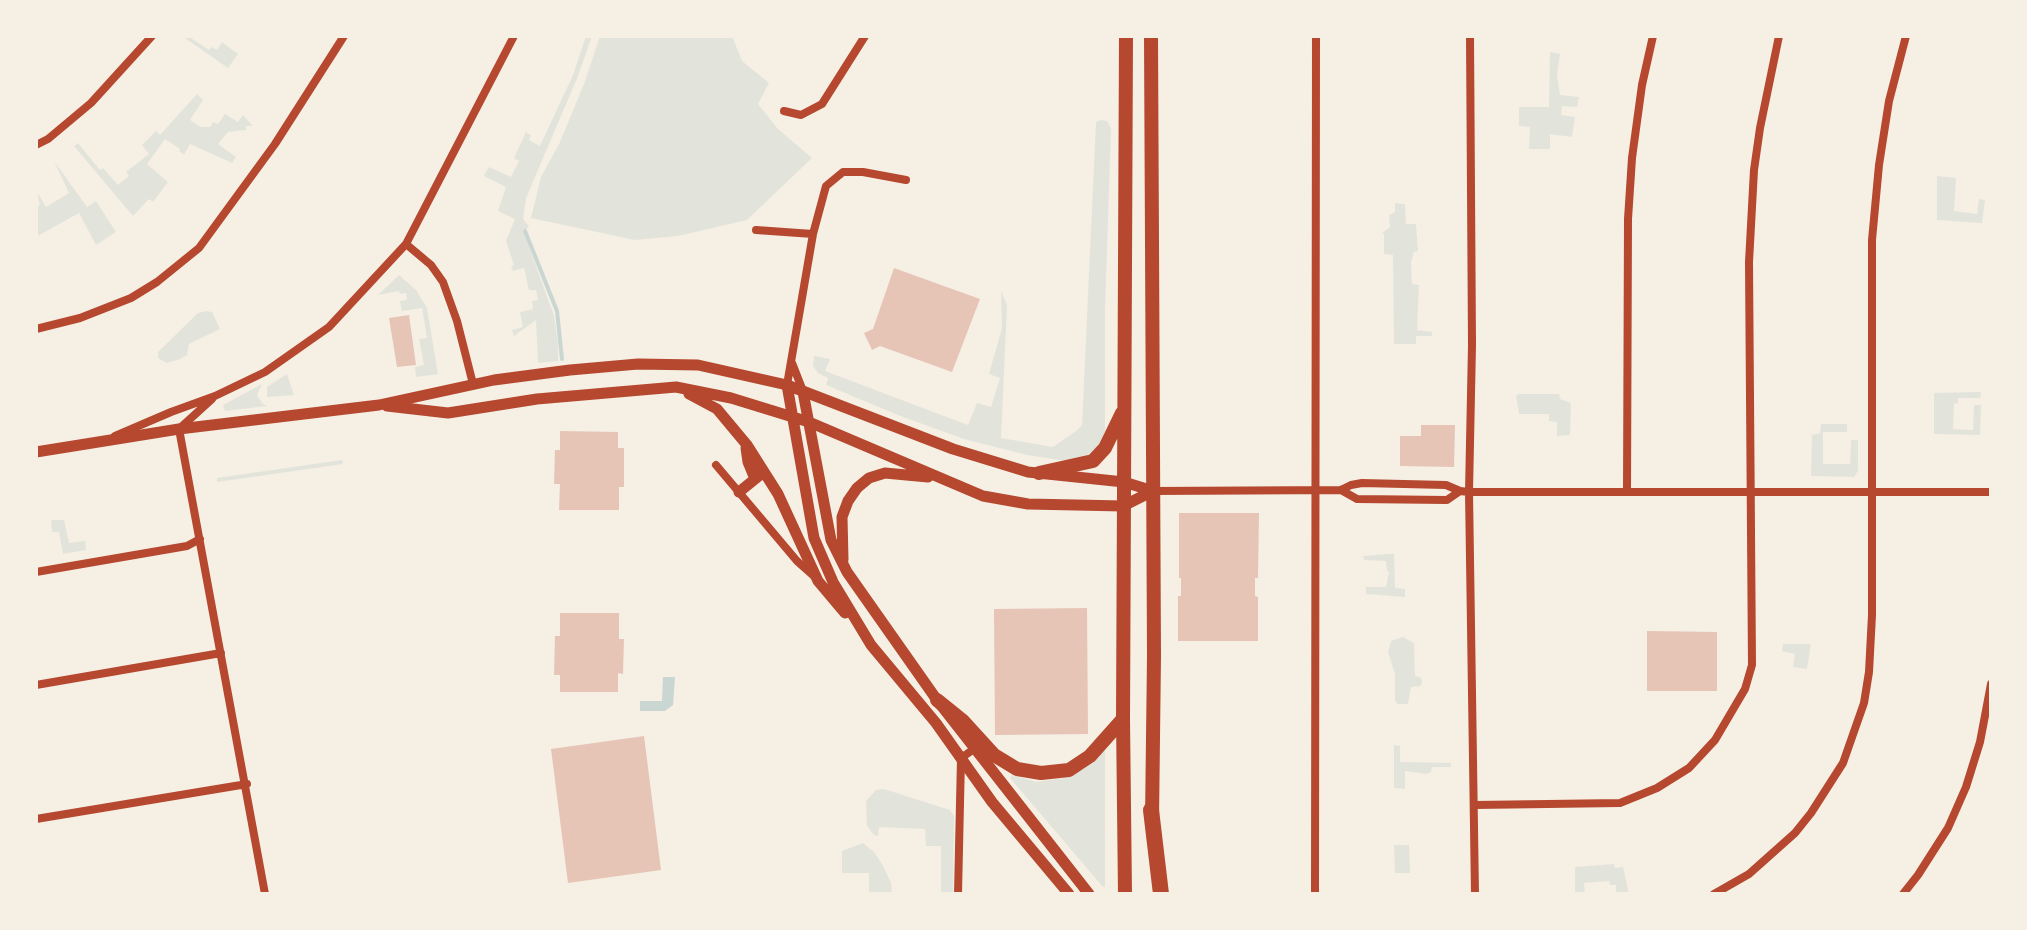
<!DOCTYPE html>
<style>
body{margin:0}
#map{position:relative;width:2027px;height:930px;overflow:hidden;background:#f6efe4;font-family:"DM Sans",sans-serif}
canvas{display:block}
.frame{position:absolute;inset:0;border:38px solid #f6efe4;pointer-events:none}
</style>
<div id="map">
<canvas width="2027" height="930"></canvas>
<div class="frame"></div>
</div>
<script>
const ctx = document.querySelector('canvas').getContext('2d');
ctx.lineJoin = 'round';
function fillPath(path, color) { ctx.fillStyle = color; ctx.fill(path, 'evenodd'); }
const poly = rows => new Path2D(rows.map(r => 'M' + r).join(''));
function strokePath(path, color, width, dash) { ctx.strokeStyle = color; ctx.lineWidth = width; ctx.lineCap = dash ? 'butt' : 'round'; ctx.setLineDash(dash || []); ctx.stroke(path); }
const green = poly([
 [182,36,188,36,209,50,212,47,217,50,222,42,238,54,228,68],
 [586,36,592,36,578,76,526,198,523,219,529,226,524,233,554,316,558,343,558,361,538,363,536,320,514,336,512,330,523,327,520,312,533,309,532,301,538,300,536,290,529,290,524,268,513,271,511,266,514,265,506,241,515,219,498,211,506,187,484,176,489,167,511,177,519,161,514,158,526,132,531,135,529,140,540,146,573,75],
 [600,36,732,36,742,61,769,83,758,104,778,129,812,158,747,220,678,236,635,240,531,218,541,177,560,142,584,84],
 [1550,52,1560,54,1557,75,1560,95,1579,97,1577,107,1562,106,1561,115,1575,117,1572,137,1550,134,1550,149,1529,149,1530,127,1519,126,1519,107,1549,107],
 [197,94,203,100,190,120,201,127,210,127,213,122,218,124,225,114,238,122,243,115,253,126,246,126,246,130,228,132,218,144,236,157,232,163,190,144,184,155,179,151,180,149,165,139,147,164,168,182,153,202,149,199,133,216,74,146,78,143,100,170,103,168,118,185,129,176,126,172,149,154,142,145,156,131,160,135],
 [1101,120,1107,121,1111,129,1105,309,1105,431,1101,445,1096,452,1072,462,1027,455,964,439,903,417,826,385,828,378,818,373,813,366,814,356,830,359,825,371,968,425,977,403,991,407,1000,378,989,374,1002,328,1001,291,1007,305,1001,438,1053,447,1076,431,1082,425,1096,122],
 [54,161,87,207,96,201,116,232,96,245,79,213,36,237,36,207,40,205,36,190,46,207,69,193],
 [1937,176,1956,178,1954,211,1977,214,1979,199,1985,200,1982,223,1937,220],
 [1395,203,1405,204,1406,224,1416,224,1418,251,1414,252,1411,262,1412,284,1419,285,1417,330,1432,332,1432,336,1416,336,1416,344,1394,344,1393,255,1384,254,1384,234,1382,233,1390,227,1389,215,1395,212],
 [399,275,416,290,427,308,438,374,416,377,415,367,424,365,419,339,427,338,422,308,402,311,400,301,407,300,406,293,400,294,399,291,378,295],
 [206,311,212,312,220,329,189,344,187,355,180,359,167,363,158,358,158,352,198,313],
 [287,374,294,395,267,397,267,387],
 [262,384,257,395,262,403,267,406,225,411,223,405],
 [1975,392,1981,392,1980,398,1958,398,1958,403,1954,404,1953,429,1973,430,1974,405,1981,405,1980,435,1934,434,1934,393],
 [1520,394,1559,394,1560,399,1571,403,1570,435,1557,436,1557,422,1549,421,1549,414,1519,414,1516,395],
 [1821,424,1847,424,1847,432,1823,432,1823,464,1850,464,1851,440,1858,440,1858,471,1854,477,1811,476,1812,435,1820,433],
 [342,460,343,464,217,482,217,478],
 [53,520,64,520,69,543,85,541,86,550,63,554,59,532,52,532,51,521],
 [1390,554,1394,554,1395,588,1405,589,1405,597,1366,594,1366,587,1386,587,1389,572,1387,571,1386,561,1364,560,1363,556],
 [1403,637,1414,643,1415,676,1420,677,1422,681,1421,686,1411,687,1408,704,1397,704,1395,700,1395,674,1388,652,1391,641],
 [1783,644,1811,644,1807,669,1793,667,1795,654,1782,651],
 [1394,745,1400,746,1400,762,1451,763,1451,767,1432,767,1431,772,1426,774,1405,771,1405,789,1394,788],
 [1105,748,1105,887,1103,887,1010,778,1012,775,1036,782,1064,778,1084,769],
 [884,789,950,810,954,816,953,894,941,894,941,846,926,846,925,829,879,827,878,836,874,835,867,826,866,801,876,790],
 [863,843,874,852,882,864,891,883,892,894,869,894,869,873,842,873,842,851],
 [1394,845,1409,845,1410,873,1395,873],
 [1614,864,1615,868,1623,867,1629,894,1616,894,1616,885,1610,885,1609,881,1584,883,1585,894,1575,894,1575,867]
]);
const water = poly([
 [663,677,675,677,673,705,665,711,640,711,640,701,662,701]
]);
const stream = poly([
 [525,231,557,311,562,359]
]);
const building = poly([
 [894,268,980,299,952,372,880,346,872,350,864,333,873,329],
 [409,315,416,365,397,367,389,318],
 [1421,425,1455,425,1454,467,1400,466,1400,436,1421,436],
 [560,431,618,432,618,448,624,448,624,487,619,487,619,510,559,510,560,484,554,484,555,450,560,450],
 [1179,513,1259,513,1258,578,1255,578,1255,596,1258,597,1258,641,1178,641,1178,596,1181,596,1181,578,1179,578],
 [1087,608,1088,734,995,735,994,609],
 [560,613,619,613,619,639,624,639,623,674,618,673,618,692,560,692,560,675,554,675,555,636,560,636],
 [1647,631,1717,632,1717,691,1647,691],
 [644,736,661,870,568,883,551,749]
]);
const minor = poly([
 [1470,36,1472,345,1469,492,1475,894],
 [784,111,801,115,822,104,865,36],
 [36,145,48,139,91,103,152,36],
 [756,230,813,234],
 [406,244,431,265,443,282,457,321,473,384],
 [36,329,80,318,131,298,157,282,199,248,275,144,344,36],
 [792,363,803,391],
 [787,385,813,234,826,186,843,172,863,172,906,180],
 [212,399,179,429,265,894],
 [115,436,171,412,215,396,265,372,329,327,406,244,514,36],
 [716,465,797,561,815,577],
 [1341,490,1357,499,1447,500,1460,491],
 [1153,491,1341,490,1351,485,1362,483,1446,485,1460,491,1469,492,1991,492],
 [1627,492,1628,219,1632,158,1642,85,1653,36],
 [36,572,187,546,200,539],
 [36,685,221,653],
 [1475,805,1620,803,1657,788,1689,768,1715,740,1745,689,1752,665,1749,262,1754,170,1760,128,1779,36],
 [36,819,247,784],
 [958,894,961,758,974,749],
 [1315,894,1316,36],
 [1714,894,1749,874,1795,833,1811,813,1843,763,1864,703,1869,672,1872,615,1872,240,1879,165,1889,101,1906,36],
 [1903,894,1918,875,1948,828,1966,787,1980,742,1991,684]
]);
const tertiary = poly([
 [787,385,814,538,833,582,871,645,936,723,992,802,1069,894],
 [803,392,831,540,847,572,937,700,1089,894],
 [689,394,717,409,747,445,778,494,818,581,845,613],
 [387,406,448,413,537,399,676,387,731,398,809,422,983,496,1028,504,1123,506,1153,491],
 [746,448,748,462,755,479],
 [36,452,179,429,379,405,494,380,570,370,638,364,698,365,787,385,953,449,1028,472,1124,482,1153,491],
 [739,492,760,475],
 [843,560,842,517,848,501,857,488,869,478,885,473,928,477]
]);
const trunk = poly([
 [1151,36,1154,656,1152,820],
 [1039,473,1093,461,1105,448,1122,413],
 [937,700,963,721,994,755,1017,769,1041,773,1069,770,1090,756,1123,719],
 [1125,894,1123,719,1126,36]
]);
const motorway = poly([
 [1151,810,1161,894]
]);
fillPath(green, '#e2e4dc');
fillPath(water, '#c9d6d2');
strokePath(stream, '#c9d6d2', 4);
fillPath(building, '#e6c5b7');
strokePath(minor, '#b5482f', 8);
strokePath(tertiary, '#b5482f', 11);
strokePath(trunk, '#b5482f', 14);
strokePath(motorway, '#b5482f', 16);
</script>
